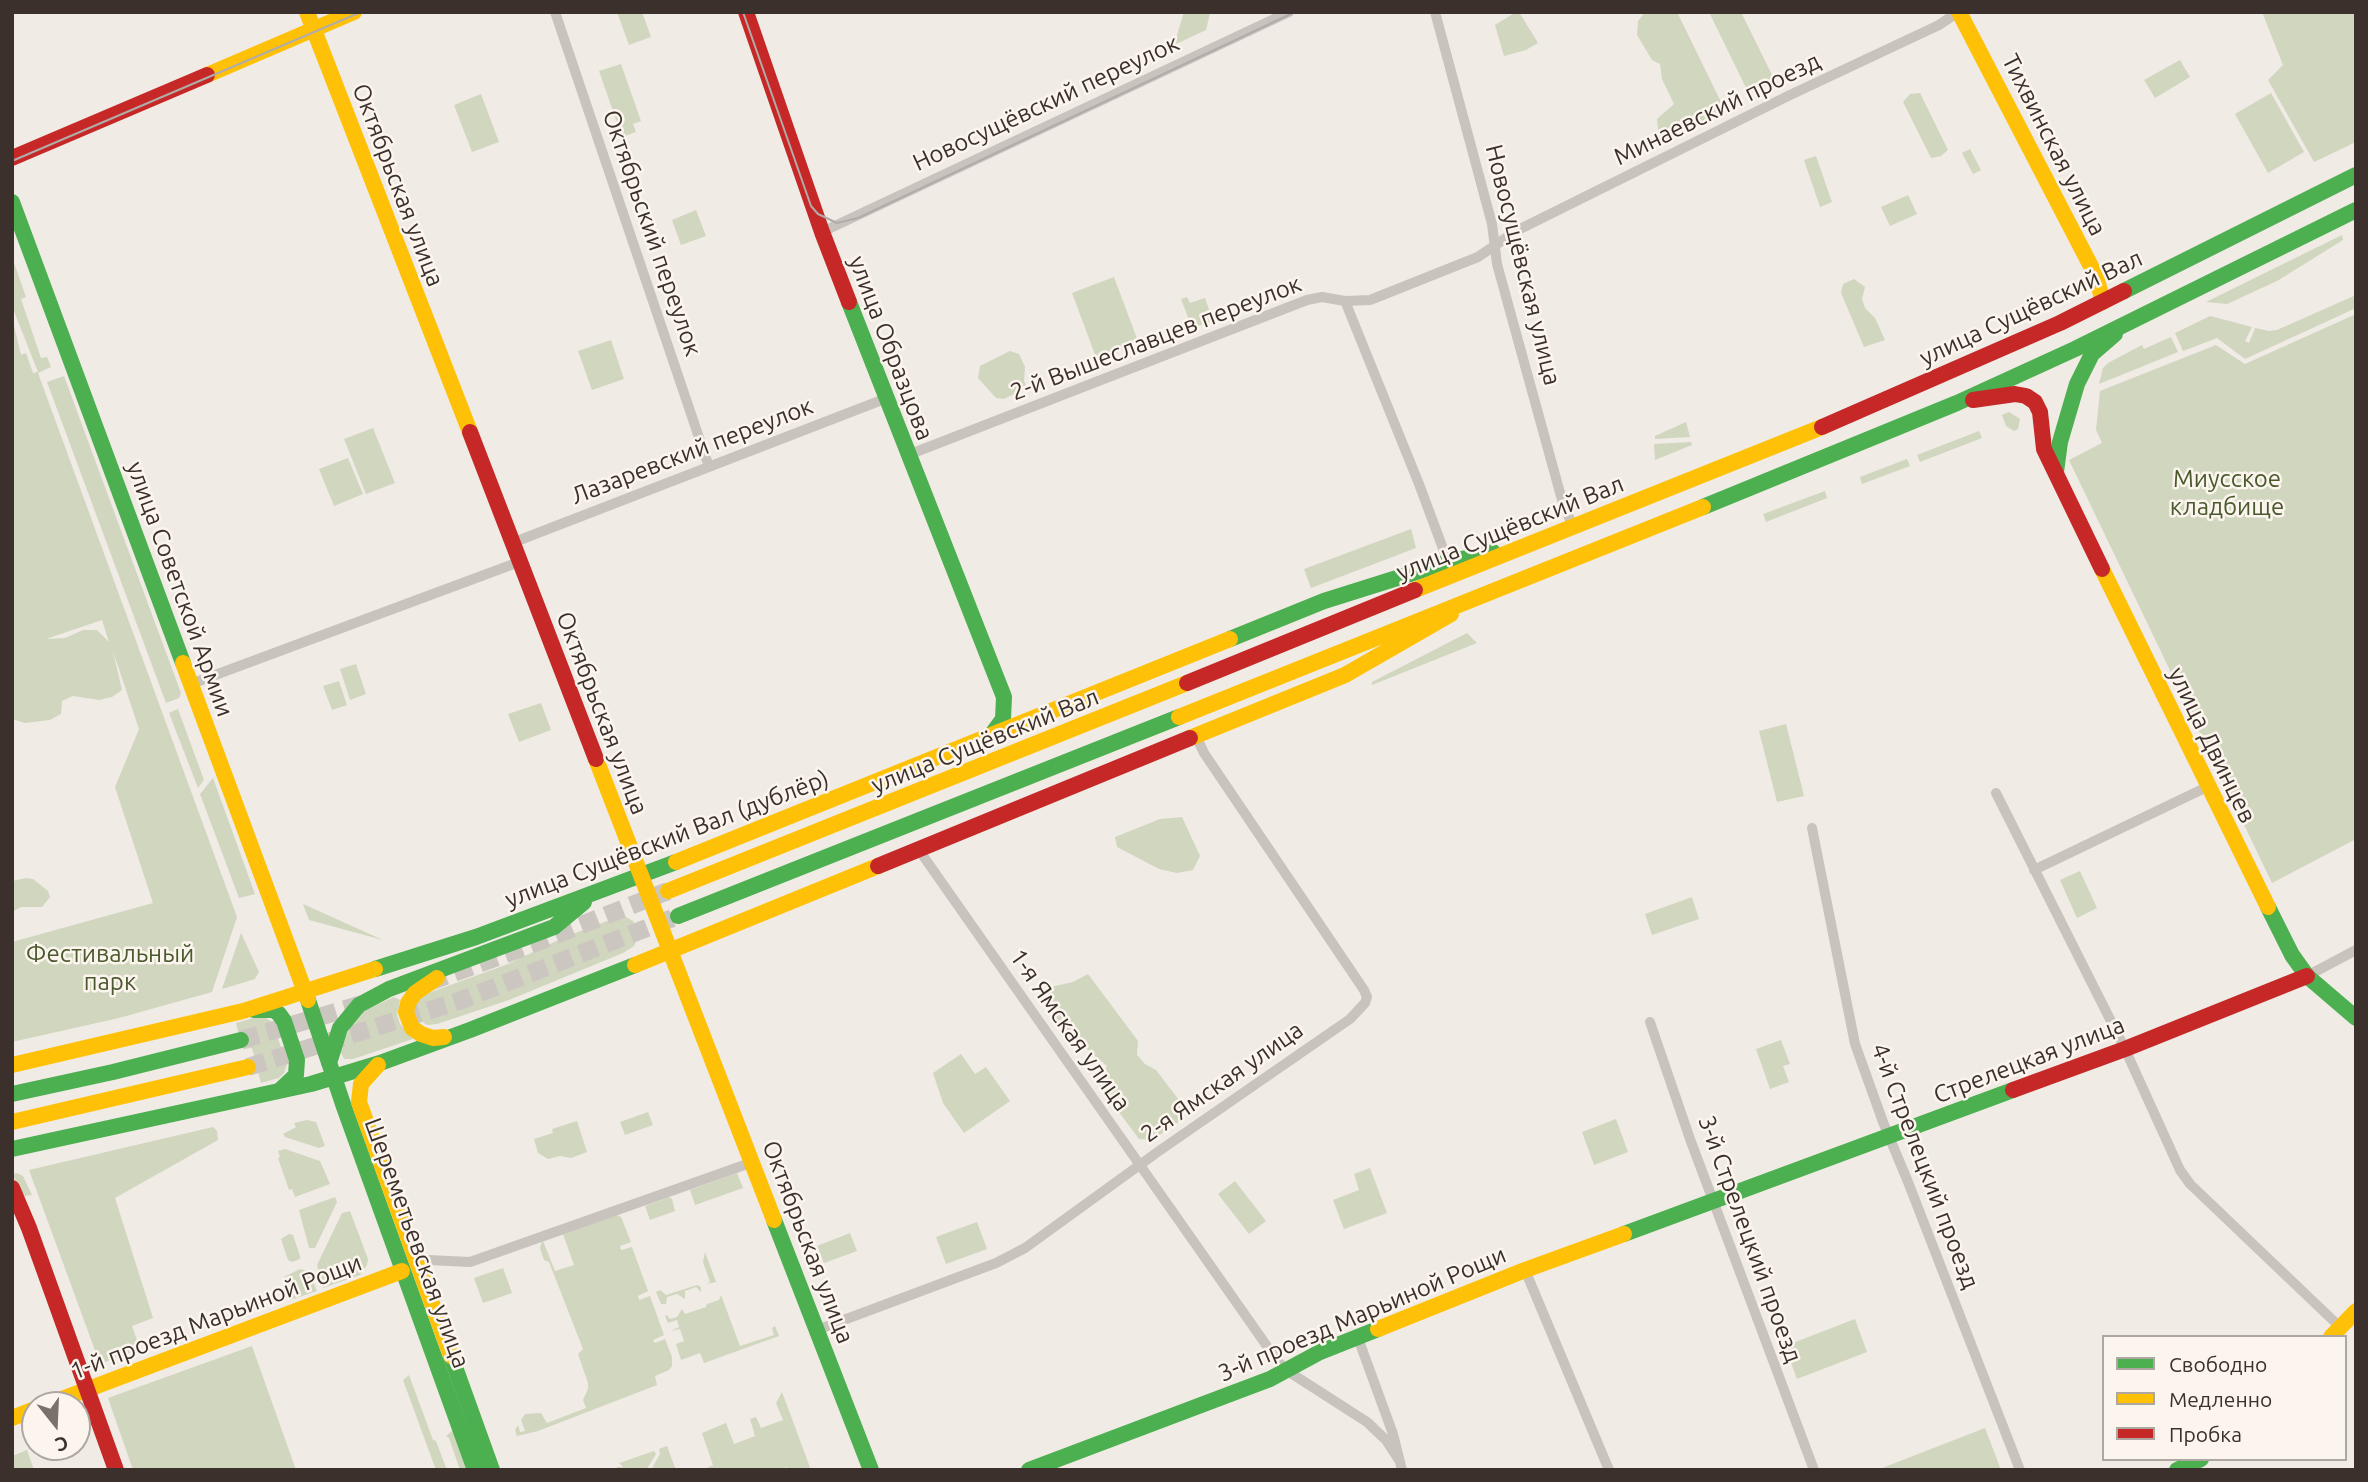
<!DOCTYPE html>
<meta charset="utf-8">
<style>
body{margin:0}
#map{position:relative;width:2368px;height:1482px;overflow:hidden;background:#f0ebe5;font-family:Ubuntu,sans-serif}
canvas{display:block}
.frame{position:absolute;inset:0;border:14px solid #3b302b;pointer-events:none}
.legend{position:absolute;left:2102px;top:1335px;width:245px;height:126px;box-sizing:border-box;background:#fbf5ee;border:2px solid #aea6a0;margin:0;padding:9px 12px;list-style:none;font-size:21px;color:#3b302b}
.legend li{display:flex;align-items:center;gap:14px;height:35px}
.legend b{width:35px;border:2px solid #aea6a0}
.north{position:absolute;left:21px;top:1391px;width:70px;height:70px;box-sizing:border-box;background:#fbf5ee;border:2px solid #aea6a0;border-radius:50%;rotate:162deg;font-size:19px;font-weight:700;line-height:28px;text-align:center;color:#3b302b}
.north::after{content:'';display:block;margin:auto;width:24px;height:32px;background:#7a716c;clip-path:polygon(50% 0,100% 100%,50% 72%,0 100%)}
</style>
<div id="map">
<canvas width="2368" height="1482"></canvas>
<div class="frame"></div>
<ul class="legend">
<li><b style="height:9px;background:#4caf50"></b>Свободно</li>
<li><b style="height:9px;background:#ffc107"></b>Медленно</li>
<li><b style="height:9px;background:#c62828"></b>Пробка</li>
</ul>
<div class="north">С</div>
</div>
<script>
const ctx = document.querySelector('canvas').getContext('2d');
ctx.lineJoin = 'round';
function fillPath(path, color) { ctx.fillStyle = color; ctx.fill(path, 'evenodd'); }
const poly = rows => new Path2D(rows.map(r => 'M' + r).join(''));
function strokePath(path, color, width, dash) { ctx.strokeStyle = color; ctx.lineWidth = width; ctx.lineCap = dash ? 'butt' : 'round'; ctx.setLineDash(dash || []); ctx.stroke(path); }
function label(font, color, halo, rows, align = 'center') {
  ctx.font = font + ' Ubuntu,sans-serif'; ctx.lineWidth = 5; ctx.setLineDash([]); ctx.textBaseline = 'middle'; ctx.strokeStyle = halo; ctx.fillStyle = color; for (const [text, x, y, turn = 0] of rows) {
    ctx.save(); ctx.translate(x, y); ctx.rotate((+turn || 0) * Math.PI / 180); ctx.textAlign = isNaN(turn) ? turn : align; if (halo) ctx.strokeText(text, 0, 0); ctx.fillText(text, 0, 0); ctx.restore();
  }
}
const green = poly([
 [617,12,642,12,651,37,629,45],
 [1184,12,1210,13,1206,30,1174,45],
 [1516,12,1519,12,1538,43,1526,50,1504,56,1495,25],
 [1645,12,1677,12,1722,104,1720,112,1671,141,1659,139,1657,119,1674,104,1662,79,1660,64,1652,60,1637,35,1638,21],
 [1709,12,1741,12,1775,81,1749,94],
 [2262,12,2356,12,2356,142,2314,162,2268,80,2283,65],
 [2180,60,2190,77,2155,98,2144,80],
 [621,64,641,121,633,124,636,132,622,137,599,71],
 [1920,93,1948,150,1941,156,1931,158,1903,102,1910,94],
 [2271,93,2304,152,2268,173,2235,114],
 [481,94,499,142,472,152,454,105],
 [1970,149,1981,170,1973,174,1962,153],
 [1816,156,1832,202,1820,207,1804,160],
 [1908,195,1917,214,1890,226,1881,207],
 [696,210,706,236,681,245,672,220],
 [2342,235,2343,240,2277,281,2227,304,2206,302],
 [12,257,26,297,21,299,41,358,47,357,51,367,38,373,237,917,212,992,119,1018,12,1042,12,942,153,903,115,787,139,729,113,651,122,690,112,697,99,700,73,696,62,701,61,714,50,720,25,723,12,719,12,317,21,355,26,353,33,373,38,372,12,306],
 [102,620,109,642,97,630,83,630,65,638,46,639],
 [1114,277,1139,344,1097,360,1072,293],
 [1854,279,1865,287,1862,299,1865,308,1875,318,1885,340,1864,347,1841,293,1843,284],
 [2356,295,2356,308,2245,359,2217,338,2183,351,2175,333,2210,316,2252,327,2245,341,2249,343,2255,328,2269,331,2277,330],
 [1187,297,1190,303,1205,298,1213,321,1192,328,1181,299],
 [2356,314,2356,839,2272,883,2069,460,2102,443,2096,430,2100,391,2216,345,2245,364],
 [2171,337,2178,352,2099,384,2103,368,2108,363,2142,345,2144,349],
 [611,340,624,379,592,390,578,351],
 [1010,351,1019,354,1025,367,1024,381,1027,388,1004,399,996,398,978,378,980,366],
 [64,376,181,693,179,698,166,703,47,382],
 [2009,412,2020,419,2018,429,2014,431,2006,426,2002,415],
 [1686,422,1690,437,1655,439,1655,436],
 [373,428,395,483,366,494,344,439],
 [1979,431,1982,438,1920,462,1917,455],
 [1691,442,1692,445,1655,460,1654,444],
 [348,458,363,494,334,506,319,469],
 [1907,459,1910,466,1862,484,1860,477],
 [1825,491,1827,498,1766,522,1763,514],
 [1411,529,1416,548,1311,588,1304,569],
 [1467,633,1477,643,1372,685,1372,682],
 [356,664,366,694,350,700,340,669],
 [339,681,347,705,332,710,323,686],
 [541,703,551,730,519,742,508,714],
 [178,709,204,780,198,788,169,713],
 [1786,724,1804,796,1777,802,1759,731],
 [213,778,255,894,239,898,200,794],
 [1182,817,1200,856,1193,870,1177,873,1159,869,1117,847,1115,837,1160,819],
 [2080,871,2097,908,2077,918,2060,880],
 [26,878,33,879,48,891,50,897,42,907,21,907,12,912,12,881],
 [1692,897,1699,919,1652,935,1645,914],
 [303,904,383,940,309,920],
 [618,917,626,917,633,921,638,928,639,935,634,946,623,953,509,1000,437,1024,427,1025,416,1017,414,1007,417,1001,423,995,508,964,567,936],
 [241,933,259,972,255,979,222,989],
 [1088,974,1138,1041,1137,1055,1145,1064,1156,1070,1185,1108,1183,1119,1152,1140,1139,1139,1098,1084,1107,1066,1060,1026,1039,996,1050,987,1073,982],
 [394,997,400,1000,397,1015,400,1024,413,1039,353,1059,344,1059,340,1051,343,1040,351,1027,366,1010],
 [257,1017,264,1017,272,1022,287,1064,284,1073,279,1078,261,1083,252,1048,243,1049,236,1023],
 [1781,1040,1790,1064,1783,1066,1789,1082,1770,1089,1756,1049],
 [961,1054,975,1074,986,1067,1010,1101,964,1133,943,1103,933,1073],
 [648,1112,653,1125,625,1135,620,1122],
 [1616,1119,1628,1152,1594,1165,1582,1132],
 [307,1120,316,1122,325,1146,319,1148,285,1137,283,1134,296,1127,294,1123],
 [577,1121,587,1152,571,1158,560,1156,548,1159,538,1153,534,1139,553,1133,552,1129],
 [213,1127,217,1131,218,1140,115,1198,153,1318,132,1326,140,1349,100,1364,29,1170],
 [285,1149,320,1161,330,1184,295,1197,292,1189,289,1190,278,1158,280,1157,278,1151],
 [1370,1168,1387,1213,1344,1229,1333,1200,1359,1190,1354,1174],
 [17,1173,23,1176,32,1195,25,1196,20,1193,13,1174],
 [737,1173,743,1188,695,1205,690,1190],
 [1235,1181,1266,1221,1249,1234,1218,1194],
 [335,1197,337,1202,315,1248,309,1248,299,1210],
 [669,1197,672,1199,675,1211,650,1220,645,1206],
 [350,1211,368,1259,367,1265,360,1275,323,1288,317,1265,342,1213],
 [616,1215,621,1217,631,1242,620,1246,621,1250,632,1247,648,1291,638,1296,639,1300,650,1296,664,1335,653,1340,655,1343,665,1339,672,1357,672,1366,669,1370,655,1376,657,1385,538,1431,517,1436,515,1430,518,1425,520,1432,525,1431,521,1420,525,1414,541,1413,547,1423,586,1408,583,1400,588,1389,588,1383,578,1354,583,1349,549,1262,544,1260,540,1248,541,1244,543,1241,555,1271,574,1265,563,1234],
 [977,1222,987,1249,946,1264,936,1237],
 [850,1233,857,1251,824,1263,817,1246],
 [289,1234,293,1235,300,1256,300,1259,292,1262,288,1260,281,1239],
 [705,1252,740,1346,774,1335,772,1328,775,1326,779,1336,704,1363,700,1353,681,1360,676,1344,684,1341,680,1329,671,1331,679,1327,677,1320,668,1323,665,1316,667,1315,670,1319,677,1317,682,1309,685,1314,706,1307,707,1304,719,1300,721,1295,716,1282,707,1284,710,1282,703,1262],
 [503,1268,512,1293,483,1303,474,1278],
 [300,1269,309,1271,317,1291,290,1300,284,1284,284,1277],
 [697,1285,701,1287,701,1292,696,1287,685,1291,685,1299,677,1294,667,1297,666,1304,661,1304,656,1292,660,1290,666,1295],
 [1855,1319,1867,1352,1797,1379,1785,1346],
 [252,1346,296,1470,133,1470,108,1398],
 [409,1375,433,1440,436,1441,447,1470,436,1470,403,1380],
 [782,1392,811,1470,788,1470,787,1467,780,1470,702,1470,713,1465,702,1433,726,1423,734,1444,755,1436,750,1419,756,1417,761,1428,783,1420,776,1403],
 [1985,1428,2001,1470,1877,1470],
 [454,1429,468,1470,460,1470,449,1438,446,1436],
 [667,1446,676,1470,651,1470,660,1454,659,1449],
 [27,1450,34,1470,12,1470,12,1456],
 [654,1451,656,1454,648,1467,649,1470,617,1470,617,1467,623,1467,619,1463]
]);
const primaryTunnel = poly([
 [429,982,525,947,668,891],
 [241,1040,366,1003],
 [248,1067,459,1001,678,916]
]);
const street = poly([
 [555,12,709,467],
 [1435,12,1492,224,1497,264,1562,500,1573,527],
 [822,232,1289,12],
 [1345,301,1419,484,1448,562],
 [908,455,1307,300,1322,297,1345,301,1370,300,1478,257,1516,231,1788,96,1939,25,1958,12],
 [512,543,887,398],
 [191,684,519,562],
 [1996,793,2125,1049,2180,1170,2190,1184,2340,1327],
 [1812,828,1855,1044,1883,1122,1908,1182,2020,1470],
 [919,850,1276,1359,1286,1370,1367,1422,1386,1440,1399,1460],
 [2034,870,2207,787],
 [2307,976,2356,950],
 [1650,1022,1690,1139,1814,1470],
 [417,1263,428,1260,470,1262,753,1162],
 [1525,1270,1609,1470],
 [817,1330,996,1263,1025,1248,1159,1151,1350,1019,1365,1003,1367,997,1364,990,1204,753,1196,736],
 [1358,1338,1393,1434,1402,1470]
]);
const fast = poly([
 [12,202,183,663],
 [2124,291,2356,175],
 [849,302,1004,697,1003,719,992,734],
 [2056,472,2060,442,2077,384,2092,354,2115,334],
 [1703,507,1957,403,2075,349,2356,210],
 [1230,639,1324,601,1448,562,1493,552],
 [2268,907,2292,955,2307,976,2356,1018],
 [678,916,1179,717],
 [375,969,476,937,676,862],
 [308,1000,344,1107,475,1470],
 [254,1010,274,1010,279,1014,284,1021,297,1060,296,1075,279,1091],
 [329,1063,340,1028,359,1005,389,989,554,927,584,902],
 [12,1094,113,1072,241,1040],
 [12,1149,311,1084,380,1063,470,1030,635,965],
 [774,1220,871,1470],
 [1624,1234,2013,1090],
 [451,1356,492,1470],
 [1029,1470,1270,1379,1320,1352,1378,1329],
 [2177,1470,2201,1459]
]);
const slow = poly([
 [307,12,470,432],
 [1959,12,2096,276,2103,302],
 [207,75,354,12],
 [2102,569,2268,907],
 [1415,590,1822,427],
 [183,663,308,1000],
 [1179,717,1703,507],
 [1190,738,1345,675,1451,614],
 [596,759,774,1220],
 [676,862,1230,639],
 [668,891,1187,683],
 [635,965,878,866],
 [437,978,415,993,408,1003,406,1012,412,1028,421,1034,433,1038,444,1037],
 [12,1065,243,1011,375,969],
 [378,1065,361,1084,359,1102,451,1356],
 [12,1122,248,1067],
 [1378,1329,1525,1270,1624,1234],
 [2331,1337,2356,1311],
 [46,1405,402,1271],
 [12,1418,35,1409]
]);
const jam = poly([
 [746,12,822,232,849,302],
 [12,158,207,75],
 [1973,400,2015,394,2026,396,2035,402,2040,412,2044,449,2102,569],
 [1822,427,2060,323,2124,291],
 [470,432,596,759],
 [1187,683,1415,590],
 [878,866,1190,738],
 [2013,1090,2125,1049,2307,976],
 [12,1188,29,1228,116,1470]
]);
const tram = poly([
 [743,12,811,206,818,214,837,223,858,218,1295,12],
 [12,161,361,12]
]);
const streetNames = [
 ["Новосущёвский переулок",1046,103,-25],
 ["Минаевский проезд",1717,109,-26],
 ["Тихвинская улица",2054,145,63],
 ["Октябрьская улица",398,185,69],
 ["Октябрьский переулок",652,233,71],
 ["Новосущёвская улица",1523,265,76],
 ["улица Сущёвский Вал",2031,308,-25],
 ["2-й Вышеславцев переулок",1156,338,-21],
 ["улица Образцова",891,348,69],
 ["Лазаревский переулок",692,451,-21],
 ["улица Сущёвский Вал",1510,528,-22],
 ["улица Советской Армии",180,589,70],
 ["Октябрьская улица",602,713,69],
 ["улица Сущёвский Вал",985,741,-22],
 ["улица Двинцев",2212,745,64],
 ["улица Сущёвский Вал (дублёр)",667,839,-21],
 ["1-я Ямская улица",1070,1030,55],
 ["Стрелецкая улица",2029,1060,-21],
 ["2-я Ямская улица",1222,1082,-35],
 ["4-й Стрелецкий проезд",1925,1166,69],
 ["3-й Стрелецкий проезд",1750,1239,70],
 ["Октябрьская улица",808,1242,69],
 ["Шереметьевская улица",417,1243,70],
 ["3-й проезд Марьиной Рощи",1362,1314,-23],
 ["1-й проезд Марьиной Рощи",216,1317,-21]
];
const parkNames = [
 ["Миусское",2227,479],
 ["кладбище",2227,507],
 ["Фестивальный",110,954],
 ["парк",110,982]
];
fillPath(green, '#d1d6bf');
strokePath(primaryTunnel, '#ccc6c0', 18, [18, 9]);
strokePath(street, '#c9c3be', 10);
strokePath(fast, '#4caf50', 16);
strokePath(slow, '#ffc107', 16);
strokePath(jam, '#c62828', 16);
strokePath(tram, '#b1aca8', 2);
label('24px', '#3b302b', '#fbf5ee', streetNames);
label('24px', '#4a5a2e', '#fbf5ee', parkNames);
</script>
